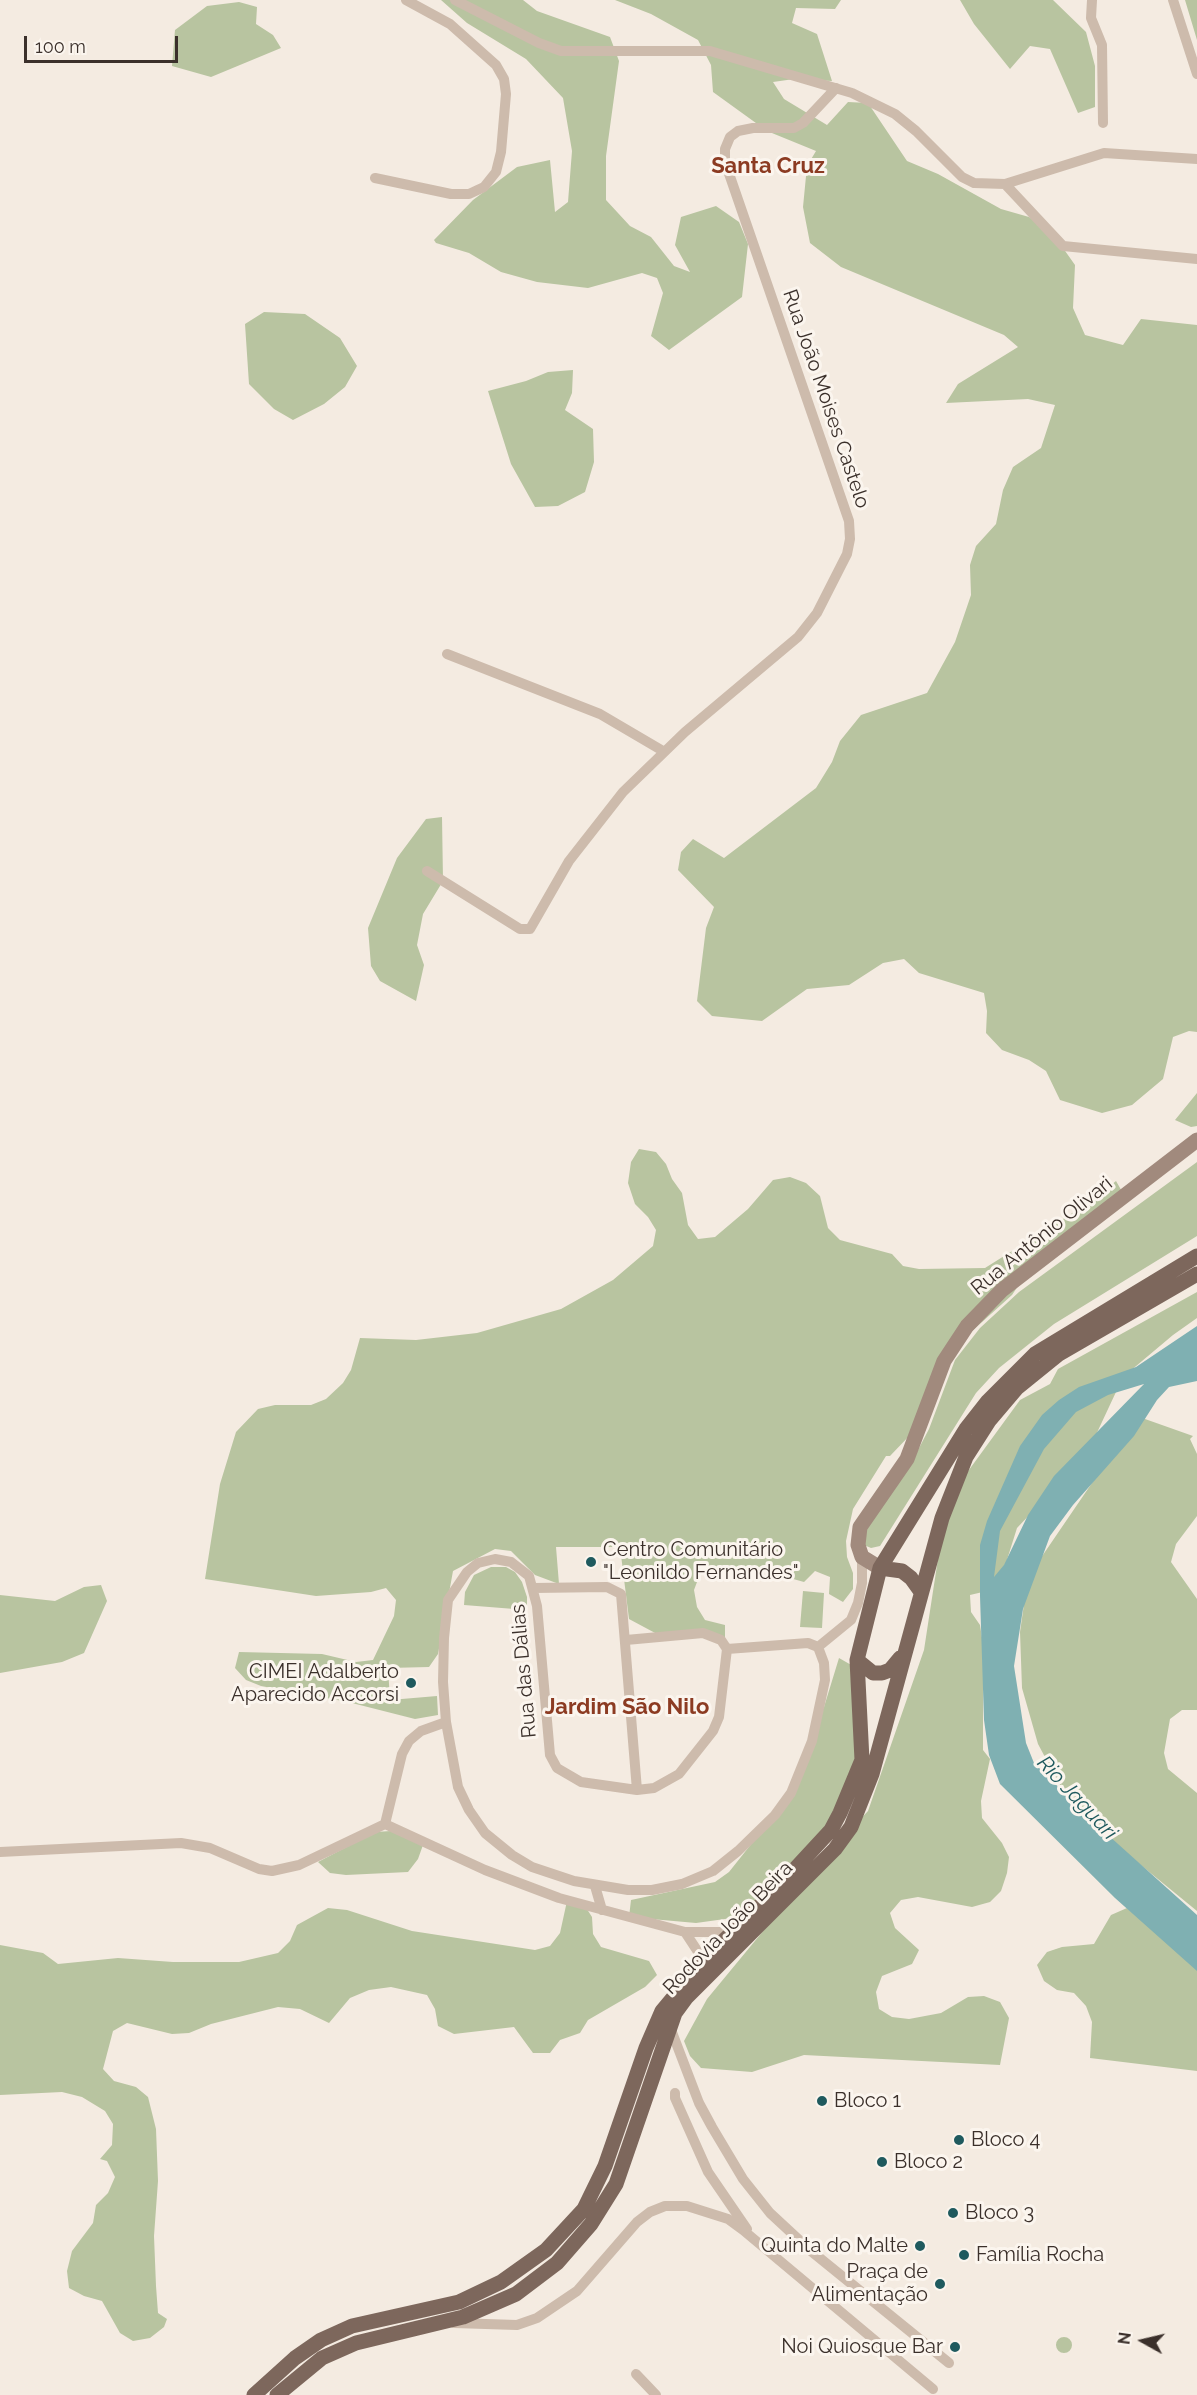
<!DOCTYPE html>
<meta charset="utf-8">
<style>
body{margin:0}
#map{position:relative;width:1197px;height:2395px;overflow:hidden;background:#f4ebe1;font-family:Raleway,sans-serif}
canvas{display:block}
.north{position:absolute;left:1113px;top:2311px;width:60px;height:60px;-webkit-text-stroke:4px #fbf5ee;paint-order:stroke;rotate:278deg;font-size:16px;font-weight:700;line-height:24px;text-align:center;color:#3b302b}
.north::after{content:'';display:block;margin:auto;width:21px;height:27px;background:#3b302b;clip-path:polygon(50% 0,100% 100%,50% 72%,0 100%)}
.scale{position:absolute;left:24px;top:36px;width:154px;height:27px;box-sizing:border-box;border:3px solid #3b302b;border-top:0;padding-left:8px;font-size:18px;line-height:21px;white-space:nowrap;color:#3b302b;-webkit-text-stroke:4px #fbf5ee;paint-order:stroke}
</style>
<div id="map">
<canvas width="1197" height="2395"></canvas>
<div class="north">N</div>
<div class="scale">100 m</div>
</div>
<script>
const ctx = document.querySelector('canvas').getContext('2d');
ctx.lineJoin = 'round';
function fillPath(path, color) { ctx.fillStyle = color; ctx.fill(path, 'evenodd'); }
const poly = rows => new Path2D(rows.map(r => 'M' + r).join(''));
function strokePath(path, color, width, dash) { ctx.strokeStyle = color; ctx.lineWidth = width; ctx.lineCap = dash ? 'butt' : 'round'; ctx.setLineDash(dash || []); ctx.stroke(path); }
function label(font, color, halo, rows, align = 'center') {
  ctx.font = font + ' Raleway,sans-serif'; ctx.lineWidth = 6; ctx.setLineDash([]); ctx.textBaseline = 'middle'; ctx.strokeStyle = halo; ctx.fillStyle = color; for (const [text, x, y, turn = 0] of rows) {
    ctx.save(); ctx.translate(x, y); ctx.rotate((+turn || 0) * Math.PI / 180); ctx.textAlign = isNaN(turn) ? turn : align; if (halo) ctx.strokeText(text, 0, 0); ctx.fillText(text, 0, 0); ctx.restore();
  }
}
const green = poly([
 [441,0,523,0,537,11,610,37,619,61,606,156,606,200,630,226,651,237,674,266,690,272,675,245,681,217,716,206,739,222,748,244,742,297,669,350,651,336,663,293,657,278,642,273,588,288,537,282,501,272,469,253,436,243,434,240,473,200,517,167,550,160,555,212,568,202,572,151,563,98,526,59,467,23],
 [615,0,841,0,835,9,796,8,792,23,817,34,832,81,794,79,773,82,784,99,827,125,848,102,868,103,907,161,938,174,1001,209,1029,217,1051,231,1075,265,1073,308,1085,335,1123,345,1141,319,1197,325,1197,1032,1189,1031,1173,1037,1163,1079,1132,1105,1102,1113,1060,1100,1046,1071,1029,1060,1002,1050,986,1033,987,1011,984,993,919,973,904,959,883,963,849,985,807,989,762,1021,712,1016,697,1001,706,928,714,907,678,870,681,852,693,839,724,858,816,788,832,762,840,741,861,715,927,693,955,642,971,595,970,565,976,546,996,524,1003,490,1013,467,1041,448,1055,405,1028,399,946,403,958,384,1018,347,1004,335,841,267,810,243,803,207,807,166,816,151,767,131,713,92,711,65,698,40,651,14],
 [960,0,1053,0,1086,32,1095,66,1095,107,1078,113,1050,49,1030,46,1010,69,974,24],
 [1185,0,1197,0,1197,40],
 [239,2,257,7,256,24,273,35,281,48,211,77,172,66,175,30,207,6],
 [264,312,305,314,340,338,357,366,345,387,324,404,293,420,274,409,249,384,245,324],
 [573,370,572,393,565,410,593,429,594,462,585,492,558,506,535,507,511,464,488,391,526,381,548,372],
 [442,817,443,881,423,914,417,945,424,965,416,1001,380,981,371,966,368,928,397,858,426,819],
 [1197,1093,1197,1126,1191,1127,1175,1120],
 [639,1149,656,1152,666,1164,672,1179,682,1193,688,1225,698,1239,715,1237,748,1209,773,1180,790,1177,806,1183,820,1196,828,1228,840,1240,892,1254,903,1266,919,1269,985,1268,1090,1202,1116,1181,1124,1195,1022,1280,1012,1295,961,1341,912,1433,890,1456,886,1456,853,1509,846,1541,847,1557,853,1573,853,1589,843,1602,829,1594,830,1577,815,1571,804,1582,761,1570,719,1571,700,1574,694,1590,697,1607,705,1620,725,1625,725,1642,708,1630,657,1634,629,1619,620,1547,556,1547,559,1584,535,1575,511,1551,495,1549,453,1571,438,1654,429,1667,388,1668,390,1700,437,1696,438,1715,415,1719,348,1702,261,1686,246,1680,235,1668,239,1652,322,1654,356,1662,373,1660,394,1616,396,1600,386,1588,371,1592,316,1596,205,1579,220,1484,236,1432,258,1409,275,1405,311,1405,326,1399,343,1383,351,1370,360,1338,416,1340,477,1333,561,1309,613,1280,653,1246,656,1230,648,1217,635,1204,628,1183,631,1162],
 [1197,1162,1197,1236,1054,1324,999,1368,976,1393,880,1546,871,1548,864,1545,861,1527,909,1467,929,1429,955,1360,980,1328,1019,1292],
 [1197,1292,1197,1318,1173,1335,1123,1377,1087,1454,1017,1528,1006,1563,987,1591,970,1595,971,1612,980,1625,983,1644,983,1750,990,1759,981,1801,982,1818,1002,1843,1009,1857,1007,1873,1001,1891,990,1902,972,1907,918,1897,901,1900,890,1913,895,1928,919,1950,912,1964,882,1976,876,1992,879,2009,892,2017,909,2019,941,2013,968,1997,984,1996,1000,2002,1009,2018,1000,2065,804,2055,752,2072,701,2068,690,2056,684,2041,707,1999,821,1861,868,1811,924,1650,947,1500,1020,1400,1050,1384,1058,1369],
 [1139,1414,1145,1419,1193,1436,1190,1439,1197,1454,1197,1516,1176,1544,1171,1562,1197,1599,1197,1710,1182,1710,1170,1719,1164,1753,1168,1769,1197,1793,1197,1911,1082,1817,1068,1800,1038,1744,1022,1688,1020,1632,1027,1583,1034,1568],
 [491,1567,506,1567,515,1572,522,1582,527,1597,527,1610,464,1605,465,1592,474,1575],
 [101,1585,107,1601,84,1653,62,1662,0,1673,0,1595,55,1601,84,1587],
 [803,1591,824,1593,822,1628,800,1627],
 [839,1658,853,1666,857,1762,827,1828,748,1910,732,1918,696,1923,629,1917,631,1900,715,1882,729,1872,783,1804,824,1707],
 [391,1831,423,1845,418,1859,408,1872,346,1875,330,1873,318,1862,375,1832],
 [567,1901,583,1903,592,1917,593,1934,601,1947,649,1961,657,1975,645,1987,588,2020,580,2033,560,2040,550,2053,533,2053,514,2027,454,2034,438,2026,435,2009,427,1995,391,1987,369,1990,350,1998,329,2023,300,2009,278,2007,211,2024,189,2033,172,2034,127,2023,113,2031,103,2069,114,2081,136,2087,148,2097,156,2129,158,2181,154,2236,156,2286,158,2313,167,2319,164,2327,150,2338,133,2341,120,2333,102,2301,84,2296,69,2288,67,2271,72,2251,93,2223,96,2205,108,2193,115,2177,107,2161,100,2159,112,2145,113,2124,105,2111,82,2097,62,2092,0,2095,0,1945,43,1953,58,1964,118,1958,173,1962,239,1962,278,1953,290,1941,297,1925,328,1908,347,1910,412,1931,535,1950,550,1946,560,1933],
 [1127,1908,1197,1965,1197,2071,1090,2058,1092,2022,1086,2006,1074,1993,1057,1990,1044,1981,1037,1965,1047,1952,1062,1947,1094,1944,1111,1915],
 '1056 2345a8 8 0 1 1 16 0a8 8 0 1 1-16 0Z'
]);
const water = poly([
 [1197,1326,1197,1381,1169,1387,1157,1400,1134,1436,1073,1505,1050,1536,1023,1609,1014,1666,1026,1743,1034,1763,1098,1826,1197,1915,1197,1971,1115,1898,1000,1784,989,1755,984,1720,980,1596,980,1545,987,1521,1020,1446,1042,1415,1059,1400,1079,1387,1136,1367],
 [1144,1384,1054,1476,1028,1515,1004,1565,994,1577,1000,1531,1044,1449,1076,1412,1108,1395]
]);
const street = poly([
 [455,0,539,43,561,51,710,51,852,93,895,114,916,131,962,177,974,183,1005,184,1104,153,1197,159],
 [1092,0,1091,18,1102,45,1103,123],
 [1173,0,1197,74],
 [375,178,451,194,469,194,484,187,496,172,501,152,506,94,504,79,496,65,450,24,406,0],
 [1005,184,1063,246,1197,259],
 [447,654,600,714,663,751],
 [427,871,520,929,530,929,569,861,623,792,685,732,798,637,817,613,847,554,850,539,849,521,725,162,725,149,730,137,738,131,753,128,794,128,803,123,836,88],
 [534,1588,607,1587,621,1594,637,1790],
 [626,1640,703,1633,721,1640,727,1649],
 [818,1647,851,1620,858,1603,862,1583,862,1557],
 [727,1649,719,1717,713,1731,679,1774,654,1788,637,1790,581,1782,557,1768,550,1755,537,1606,529,1576,511,1562,495,1559,478,1563,467,1572,448,1600,444,1638,443,1682,446,1722,458,1787,469,1810,485,1833,512,1855,532,1867,574,1881,628,1890,652,1890,682,1884,713,1871,738,1851,775,1815,791,1793,812,1741,825,1680,824,1663,818,1647],
 [727,1649,808,1643,818,1647],
 [385,1824,402,1754,409,1741,421,1731,446,1722],
 [0,1852,181,1843,210,1848,259,1869,272,1871,299,1865,385,1824,485,1870,559,1898,685,1932,732,1932],
 [595,1886,602,1910],
 [685,1932,704,1961],
 [670,2027,699,2103,712,2127,743,2179,770,2213,811,2251,949,2363],
 [675,2093,675,2098,708,2172,747,2229],
 [454,2323,517,2325,537,2318,577,2291,637,2222,650,2212,665,2206,687,2206,728,2219,743,2230,933,2389],
 [636,2374,656,2395]
]);
const secondary = poly([
 [880,1568,862,1557,858,1545,860,1527,907,1459,944,1361,967,1326,1002,1290,1197,1140]
]);
const primary = poly([
 [880,1568,902,1571,911,1578,921,1592],
 [857,1660,873,1673,882,1673,890,1670,900,1658],
 [254,2395,295,2358,321,2340,352,2326,459,2302,501,2282,546,2250,584,2209,605,2166,646,2048,662,2011,708,1956,769,1897,831,1830,840,1813,862,1760,857,1660,880,1568,966,1429,988,1401,1035,1354,1197,1256],
 [277,2395,322,2358,356,2343,463,2317,516,2294,557,2263,591,2224,616,2184,675,2013,686,1998,835,1849,851,1827,872,1774,942,1518,966,1457,989,1421,1017,1388,1059,1354,1197,1274]
]);
const markers = [
 [591,1562,6,"#1f5a5e"],
 [411,1683,6,"#1f5a5e"],
 [822,2101,6,"#1f5a5e"],
 [959,2140,6,"#1f5a5e"],
 [882,2162,6,"#1f5a5e"],
 [953,2213,6,"#1f5a5e"],
 [920,2246,6,"#1f5a5e"],
 [964,2255,6,"#1f5a5e"],
 [940,2284,6,"#1f5a5e"],
 [955,2347,6,"#1f5a5e"]
];
const streetNames = [
 ["Rua João Moises Castelo",826,399,71],
 ["Rua Antônio Olivari",1042,1236,-39],
 ["Rua das Dálias",524,1671,-95],
 ["Rodovia João Beira",728,1928,-46]
];
const poiNames = [
 ["Centro Comunitário",603,1550],
 ["\"Leonildo Fernandes\"",603,1573],
 ["CIMEI Adalberto",399,1672,"right"],
 ["Aparecido Accorsi",399,1695,"right"],
 ["Bloco 1",834,2101],
 ["Bloco 4",971,2140],
 ["Bloco 2",894,2162],
 ["Bloco 3",965,2213],
 ["Quinta do Malte",908,2246,"right"],
 ["Família Rocha",976,2255],
 ["Praça de",928,2272,"right"],
 ["Alimentação",928,2295,"right"],
 ["Noi Quiosque Bar",943,2347,"right"]
];
const waterNames = [
 ["Rio Jaguari",1077,1798,47]
];
const quarterNames = [
 ["Santa Cruz",768,166],
 ["Jardim São Nilo",627,1707]
];
fillPath(green, '#b8c4a0');
fillPath(water, '#7fb0b2');
strokePath(street, '#cdbbac', 10);
strokePath(secondary, '#a18a7d', 15);
strokePath(primary, '#7d675c', 15);
for (const [x, y, r, color] of markers) { const dot = new Path2D(); dot.arc(x, y, r, 0, 2 * Math.PI); ctx.fillStyle = color; ctx.fill(dot); strokePath(dot, '#fbf5ee', 2); }
label('20px', '#3b302b', '#fbf5ee', streetNames);
label('20px', '#3b302b', '#fbf5ee', poiNames, 'left');
label('italic 21px', '#1f5a5e', '#fbf5ee', waterNames);
label('bold 22px', '#8c3b22', '#fbf5ee', quarterNames);
</script>
